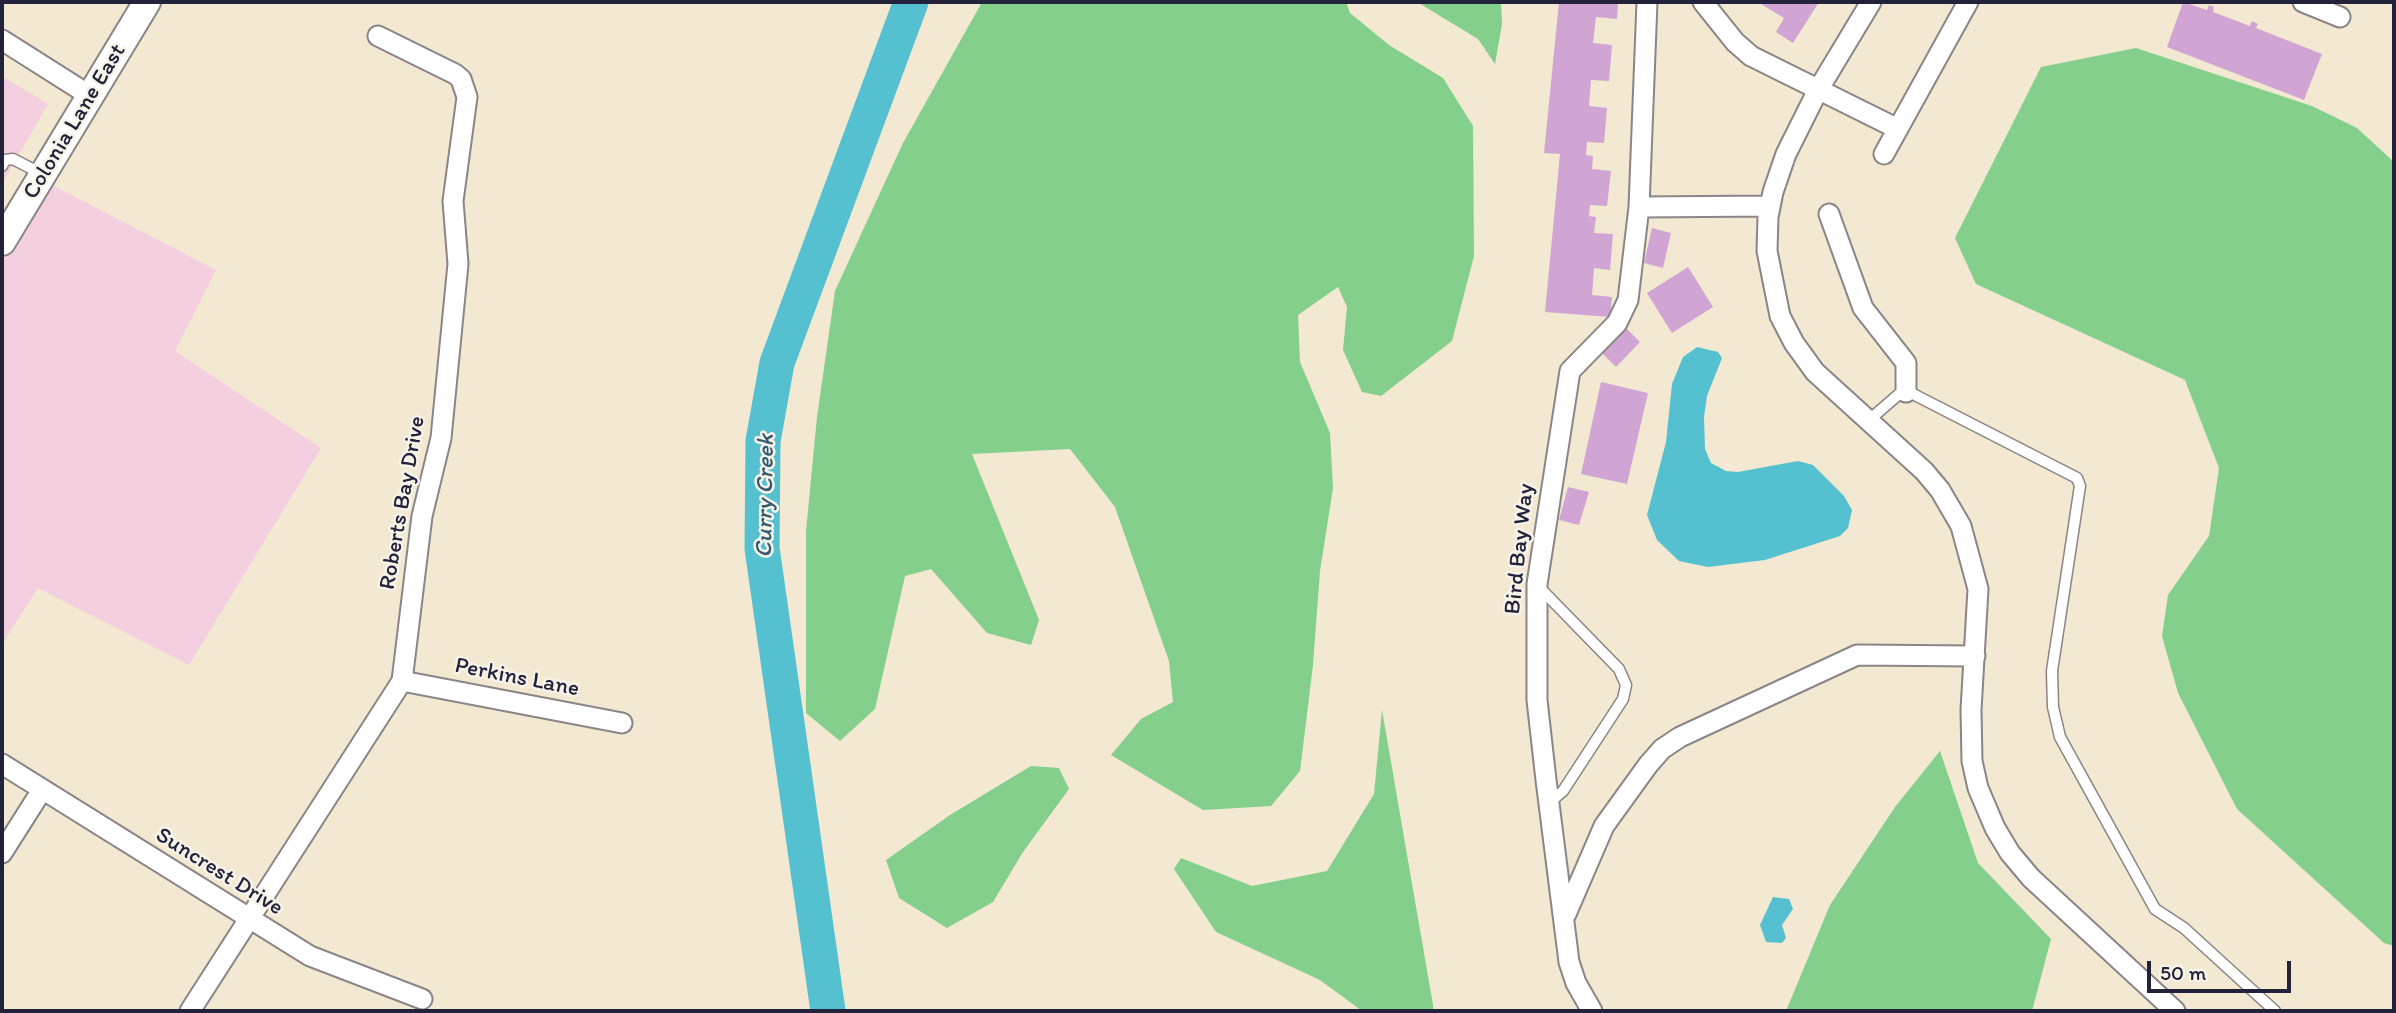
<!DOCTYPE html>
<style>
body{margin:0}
#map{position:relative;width:2396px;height:1013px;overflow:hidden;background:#f3e8d1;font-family:Itim,sans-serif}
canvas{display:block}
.frame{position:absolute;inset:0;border:4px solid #22223b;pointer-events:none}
.scale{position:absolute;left:2147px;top:961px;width:144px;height:32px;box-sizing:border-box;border:4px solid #22223b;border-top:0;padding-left:9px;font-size:21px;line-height:24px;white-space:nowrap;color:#22223b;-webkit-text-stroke:5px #f7f3e8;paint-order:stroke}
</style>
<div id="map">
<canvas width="2396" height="1013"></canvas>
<div class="frame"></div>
<div class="scale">50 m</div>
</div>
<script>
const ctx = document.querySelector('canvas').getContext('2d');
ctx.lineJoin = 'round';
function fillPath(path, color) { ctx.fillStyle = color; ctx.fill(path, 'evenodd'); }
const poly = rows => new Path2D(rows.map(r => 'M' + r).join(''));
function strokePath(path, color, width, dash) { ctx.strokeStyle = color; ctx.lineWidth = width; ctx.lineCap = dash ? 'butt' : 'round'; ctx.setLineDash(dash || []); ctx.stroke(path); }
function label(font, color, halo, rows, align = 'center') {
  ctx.font = font + ' Itim,sans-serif'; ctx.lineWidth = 5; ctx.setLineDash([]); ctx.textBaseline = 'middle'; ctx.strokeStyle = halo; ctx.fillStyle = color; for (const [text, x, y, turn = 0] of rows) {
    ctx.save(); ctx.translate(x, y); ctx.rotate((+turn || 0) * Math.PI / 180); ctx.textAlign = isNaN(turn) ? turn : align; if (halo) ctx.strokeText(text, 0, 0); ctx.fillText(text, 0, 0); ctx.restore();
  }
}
const built = poly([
 [2,76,48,104,2,184],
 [68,157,54,186,216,270,175,351,321,448,189,665,38,588,2,644,2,263]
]);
const green = poly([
 [982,2,1346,2,1350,13,1389,45,1443,78,1473,126,1474,256,1452,341,1381,396,1362,392,1343,350,1347,307,1338,287,1298,315,1300,362,1330,433,1333,488,1320,571,1313,665,1300,771,1271,806,1203,810,1111,755,1141,719,1173,702,1169,661,1115,507,1070,449,972,454,1039,620,1031,645,987,633,931,569,905,576,875,709,840,741,806,713,806,531,817,417,835,291,903,143],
 [1417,2,1501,2,1502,24,1495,64,1478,39],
 [2136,48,2312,106,2357,128,2394,162,2394,946,2384,943,2237,809,2178,693,2162,636,2168,595,2209,536,2219,468,2185,380,1976,284,1955,238,2041,67],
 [1382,710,1433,1005,1433,1011,1362,1011,1320,980,1216,932,1174,869,1181,858,1252,886,1327,871,1374,794],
 [1940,751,1978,863,2051,939,2032,1011,1786,1011,1830,905,1895,807],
 [1031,766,1059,768,1069,789,1023,852,993,902,947,928,899,898,886,860,950,815]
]);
const water = poly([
 [1697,347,1718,352,1722,358,1707,396,1704,417,1705,449,1711,463,1726,471,1738,472,1798,461,1813,465,1844,496,1852,510,1848,528,1840,536,1765,560,1708,567,1679,561,1657,540,1647,515,1666,442,1672,384,1683,357],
 [1773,897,1789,899,1793,909,1782,925,1786,938,1782,943,1766,942,1760,925]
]);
const river = poly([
 [828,1011,762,548,763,441,777,363,911,2]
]);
const building = poly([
 [1559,2,1618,2,1617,19,1596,17,1593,43,1612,45,1609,81,1591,80,1589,106,1607,108,1604,143,1587,142,1586,155,1593,156,1592,169,1611,171,1607,206,1590,205,1589,216,1596,217,1594,233,1613,234,1610,270,1594,268,1592,295,1612,297,1610,317,1545,312,1560,154,1544,153],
 [1763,2,1819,2,1793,43,1776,32,1784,18,1761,4],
 [2183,2,2207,10,2209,5,2214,7,2213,12,2250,26,2252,21,2258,24,2256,28,2322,54,2304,100,2167,47],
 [1652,228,1671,233,1663,268,1644,263],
 [1688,267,1713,307,1672,333,1647,293],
 [1625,327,1640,342,1616,367,1601,352],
 [1601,382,1648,393,1627,484,1581,474],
 [1568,487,1589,492,1579,525,1559,520]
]);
const lane = poly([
 [2,166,5,160,13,159,40,173],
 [1868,421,1898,395,1913,394,2077,478,2080,486,2052,671,2053,707,2060,737,2155,909,2184,928,2275,1011],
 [1538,586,1619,669,1626,685,1623,699,1563,791,1550,802]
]);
const street = poly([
 [1703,2,1735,42,1751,56,1898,129],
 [1871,2,1818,90,1786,154,1773,192,1768,217,1767,251,1780,316,1794,343,1815,372,1924,471,1940,490,1961,526,1978,589,1971,710,1972,761,1978,788,1995,828,2010,853,2031,878,2175,1011],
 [2303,2,2340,17],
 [2,40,92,97],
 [1884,154,1968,2],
 [1639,207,1769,206],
 [1829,214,1863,308,1906,363,1906,392],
 [402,681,622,723],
 [2,764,310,956,422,999],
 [2,853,42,790],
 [1566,914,1604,826,1648,765,1662,749,1680,737,1857,655,1975,656],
 [190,1011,402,681,422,516,441,438,458,264,453,201,467,97,461,79,455,74,378,36],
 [1592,1011,1576,983,1569,962,1546,780,1537,700,1537,584,1570,371,1617,323,1628,300,1639,207,1647,2]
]);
const secondary = poly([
 [2,242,147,2]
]);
const streetNames = [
 ["Colonia Lane East",75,122,-59],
 ["Roberts Bay Drive",403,503,-80],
 ["Bird Bay Way",1520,549,-84],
 ["Perkins Lane",517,678,11],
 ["Suncrest Drive",219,872,32]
];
const waterNames = [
 ["Curry Creek",766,496,-89]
];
fillPath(built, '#f3cfe0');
fillPath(green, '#84cf8c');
fillPath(water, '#55c1d0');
strokePath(river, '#55c1d0', 35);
fillPath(building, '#d0a5d3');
strokePath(lane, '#8a8586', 13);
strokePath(street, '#8a8586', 23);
strokePath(secondary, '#8a8586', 30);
strokePath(lane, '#fff', 10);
strokePath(street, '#fff', 19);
strokePath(secondary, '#fff', 26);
label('23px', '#22223b', '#f7f3e8', streetNames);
label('italic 24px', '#345a6f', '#f7f3e8', waterNames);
</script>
